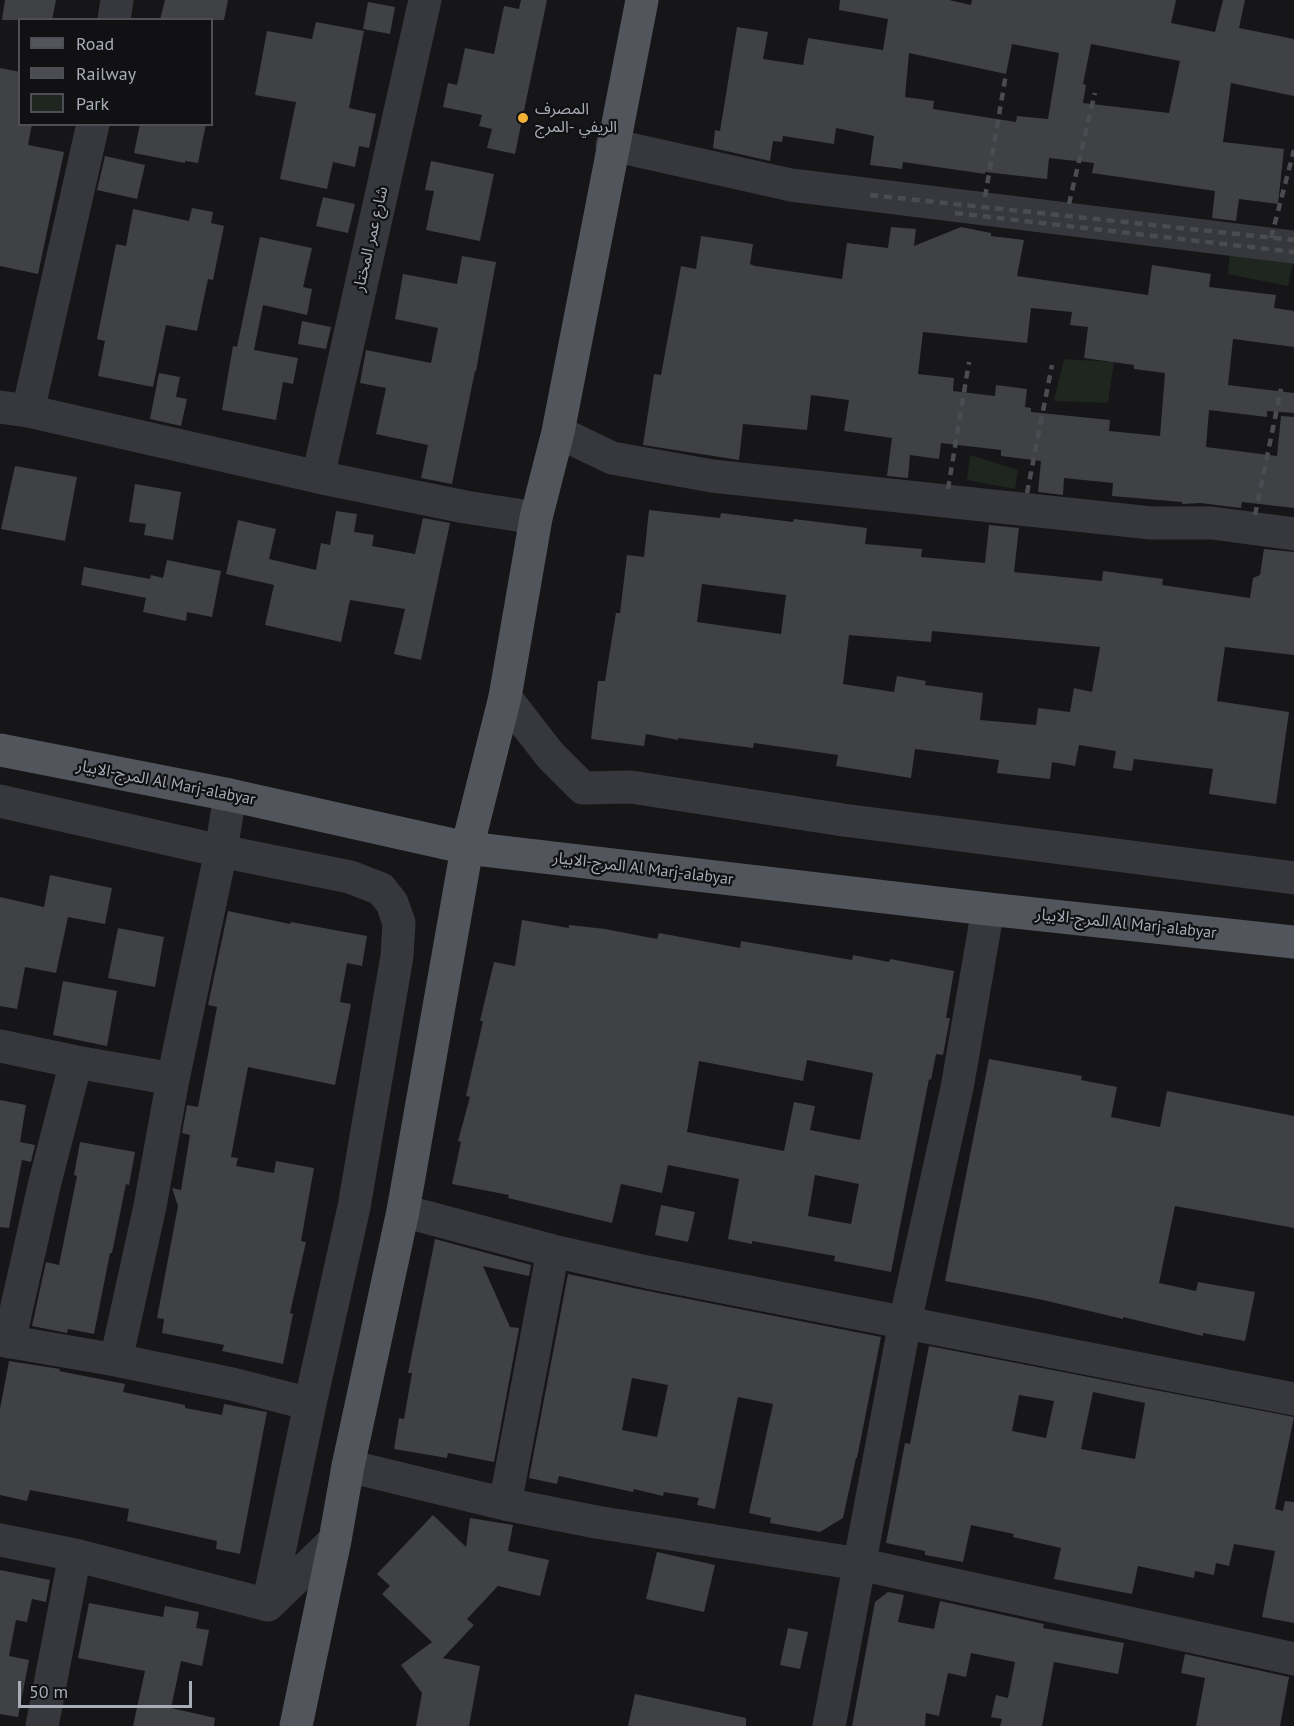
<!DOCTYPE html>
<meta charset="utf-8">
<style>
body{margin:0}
#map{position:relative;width:1294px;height:1726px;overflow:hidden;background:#161618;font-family:"PT Sans",sans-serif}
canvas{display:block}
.legend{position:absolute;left:18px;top:18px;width:195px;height:108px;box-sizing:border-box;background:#111113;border:2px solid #4d4f55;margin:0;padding:8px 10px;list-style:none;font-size:18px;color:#a8adb8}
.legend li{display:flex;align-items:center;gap:12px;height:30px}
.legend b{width:30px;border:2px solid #4d4f55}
.scale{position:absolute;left:18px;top:1681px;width:174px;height:27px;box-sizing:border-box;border:3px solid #a8adb8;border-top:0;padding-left:8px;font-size:18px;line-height:21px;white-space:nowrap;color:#a8adb8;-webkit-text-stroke:4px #111113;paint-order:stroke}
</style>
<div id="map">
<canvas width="1294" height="1726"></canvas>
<ul class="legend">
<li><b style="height:8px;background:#53555c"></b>Road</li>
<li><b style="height:8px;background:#4a4c52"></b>Railway</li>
<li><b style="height:16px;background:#1e261f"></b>Park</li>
</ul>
<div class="scale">50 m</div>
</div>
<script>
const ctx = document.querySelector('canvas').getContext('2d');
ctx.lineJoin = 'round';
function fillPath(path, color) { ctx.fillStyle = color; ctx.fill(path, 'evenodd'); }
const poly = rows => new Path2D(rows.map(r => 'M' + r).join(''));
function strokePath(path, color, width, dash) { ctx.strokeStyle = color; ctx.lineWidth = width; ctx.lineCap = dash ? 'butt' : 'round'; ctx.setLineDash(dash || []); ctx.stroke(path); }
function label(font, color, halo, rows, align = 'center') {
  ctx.font = font + ' "PT Sans","Noto Sans Arabic",sans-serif'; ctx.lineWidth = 4.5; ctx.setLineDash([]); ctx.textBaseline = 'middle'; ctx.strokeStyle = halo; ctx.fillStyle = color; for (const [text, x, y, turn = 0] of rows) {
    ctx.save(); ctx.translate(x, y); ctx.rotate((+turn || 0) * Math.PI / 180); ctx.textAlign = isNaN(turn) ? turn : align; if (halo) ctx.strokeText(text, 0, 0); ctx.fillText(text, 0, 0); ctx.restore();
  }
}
const green = poly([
 [1230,252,1293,262,1288,286,1228,274],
 [1064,359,1114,362,1108,403,1054,401],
 [970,455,1018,470,1015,489,967,480]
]);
const building = poly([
 [5,0,56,0,52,20,2,20],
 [165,0,228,0,224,20,160,20],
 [521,0,547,0,515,154,487,148,492,129,479,126,482,115,443,107,448,83,457,85,465,48,494,54,504,6,519,9],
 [840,0,949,0,971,5,972,0,1176,0,1171,23,1215,32,1223,0,1245,0,1239,28,1294,39,1294,96,1231,83,1223,142,1284,149,1278,204,1239,199,1236,221,1212,218,1215,191,1092,173,1094,163,1049,158,1047,179,985,172,985,174,903,162,902,169,870,165,874,136,836,128,834,144,783,136,782,142,773,141,770,161,713,148,715,130,720,131,737,27,768,32,763,59,803,65,808,38,883,50,888,19,839,10],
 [1012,44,1059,53,1048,119,1017,116,1016,122,933,109,934,101,905,97,909,53,1006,74],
 [1091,44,1180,61,1169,113,1083,103,1086,85,1083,84],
 [368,2,395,7,390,34,363,29],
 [316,22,364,31,349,108,376,114,369,148,359,146,355,167,333,162,327,189,280,179,296,102,255,95,267,31,312,39],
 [0,68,20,72,20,124,32,124,28,145,64,152,38,274,0,266],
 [140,124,206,124,198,163,185,161,185,163,134,153],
 [105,156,145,165,137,199,97,190],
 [431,161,494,174,480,241,426,230,434,191,425,190],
 [323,197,355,204,348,233,316,226],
 [192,208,213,212,211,223,224,226,213,280,208,279,197,331,166,325,153,387,98,376,105,341,97,339,116,244,126,246,133,209,189,221],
 [891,227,916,229,914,246,961,227,991,233,991,236,1024,240,1017,276,1148,295,1152,265,1211,274,1209,287,1276,295,1274,308,1294,311,1294,347,1233,339,1228,385,1294,393,1294,413,1267,411,1267,417,1209,410,1206,447,1277,456,1281,416,1294,417,1294,508,1242,502,1241,508,1200,503,1182,504,1182,502,1112,496,1113,483,1064,478,1063,495,1038,492,1041,461,1001,456,1001,450,941,443,939,459,910,455,908,478,887,476,892,438,844,431,849,400,811,395,807,430,743,424,739,460,643,445,654,374,661,375,681,266,696,269,701,236,753,244,750,264,755,266,842,279,847,243,888,248],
 [1031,308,1072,312,1070,325,1088,327,1084,358,1134,365,1134,369,1165,373,1160,436,1109,431,1110,420,1031,412,1031,408,1025,407,1027,389,996,385,995,396,953,391,954,378,918,374,923,332,1027,343],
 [260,237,312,248,303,287,312,289,307,315,263,305,254,350,298,358,293,384,283,382,276,420,222,410,233,346,237,347],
 [462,256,496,262,476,371,475,371,452,484,421,478,428,445,376,434,386,388,360,383,366,350,431,363,438,328,395,319,403,274,457,284],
 [302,321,331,327,326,349,298,344],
 [159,373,180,377,176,397,187,399,181,426,150,419],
 [15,466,77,477,65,541,1,529],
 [135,484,181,492,173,540,144,535,146,524,129,522],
 [649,510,720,518,721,513,793,522,794,519,867,528,865,544,922,549,921,557,985,563,989,525,1019,528,1014,572,1102,581,1103,571,1163,579,1162,585,1250,598,1253,578,1260,575,1264,549,1294,552,1294,655,1225,647,1217,701,1289,712,1276,804,1209,794,1213,769,1134,759,1132,771,1113,768,1116,751,1079,745,1075,766,1052,762,1050,779,997,773,999,760,915,749,911,778,836,766,838,755,754,743,753,748,678,738,678,740,646,734,644,746,591,739,598,681,605,681,616,613,620,613,627,555,644,557],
 [702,584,786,595,781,634,697,622],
 [932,631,1100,647,1092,692,1074,688,1070,712,1038,708,1036,725,980,720,983,693,925,685,926,681,897,676,894,692,843,684,849,635,931,642],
 [336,511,357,514,354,532,374,535,372,546,415,554,423,518,450,523,421,660,394,654,405,609,350,600,341,642,265,625,274,585,226,574,238,520,276,529,269,559,316,570,321,543,330,545],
 [167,560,221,571,212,617,187,612,186,621,143,612,146,598,81,585,84,567,150,579,151,575,163,578],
 [50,875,112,888,105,924,68,917,56,973,25,967,17,1009,0,1006,0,897,44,907],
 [228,911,290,924,291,922,367,936,362,966,347,963,340,1002,351,1004,335,1085,248,1067,231,1157,238,1158,236,1166,274,1173,276,1161,314,1168,301,1241,306,1242,290,1313,293,1314,283,1364,222,1351,224,1345,162,1333,164,1319,157,1318,178,1206,172,1188,181,1190,190,1135,182,1133,187,1105,198,1107,217,1007,208,1005],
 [522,920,569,928,569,925,605,929,657,939,659,933,740,948,741,941,852,960,853,955,889,962,890,959,954,971,946,1018,950,1018,943,1055,936,1054,931,1080,929,1079,891,1272,834,1261,835,1256,752,1241,752,1244,728,1239,739,1179,668,1165,662,1193,621,1184,612,1223,508,1198,509,1195,452,1184,461,1142,458,1141,470,1097,466,1096,483,1021,480,1021,494,962,515,966],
 [807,1060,873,1073,860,1140,810,1130,815,1106,794,1102,784,1151,687,1132,699,1061,803,1081],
 [815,1175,859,1184,851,1224,808,1216],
 [118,928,164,937,155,987,108,978],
 [63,981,117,991,107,1046,53,1035],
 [989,1059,1082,1076,1081,1080,1117,1087,1111,1117,1160,1127,1167,1091,1294,1116,1294,1228,1175,1206,1159,1283,1196,1291,1198,1282,1255,1292,1245,1341,1203,1333,1203,1336,1123,1317,1123,1319,1043,1300,945,1281],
 [0,1100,26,1105,20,1142,35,1145,31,1162,22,1160,9,1228,0,1227],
 [80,1142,135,1152,129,1185,126,1184,112,1253,110,1253,94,1334,68,1329,67,1333,32,1326,46,1262,59,1265,77,1176,74,1175],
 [661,1205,695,1212,688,1242,655,1235],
 [435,1239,531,1265,529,1276,483,1266,510,1327,519,1328,494,1462,448,1453,447,1458,394,1449,399,1418,404,1419,412,1373,408,1373],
 [568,1274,643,1290,881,1337,857,1458,856,1458,843,1518,820,1532,770,1523,771,1518,749,1513,773,1404,738,1397,715,1509,697,1505,699,1498,664,1492,663,1496,634,1489,633,1492,559,1476,557,1484,529,1478],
 [632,1378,668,1385,657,1437,622,1430],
 [929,1346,1294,1417,1275,1509,1283,1511,1285,1501,1294,1502,1294,1623,1262,1617,1275,1551,1234,1544,1229,1566,1216,1563,1214,1575,1195,1571,1194,1578,1138,1566,1132,1594,1054,1579,1061,1548,1013,1537,1014,1534,971,1525,963,1562,925,1555,925,1551,886,1543,905,1443,910,1444],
 [1093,1392,1145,1403,1135,1459,1081,1449],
 [1019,1395,1054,1401,1046,1438,1012,1431],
 [9,1361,60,1369,59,1371,125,1384,123,1392,185,1405,185,1408,222,1415,224,1404,267,1412,240,1554,216,1549,217,1541,127,1521,129,1509,30,1490,27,1501,0,1495,0,1409],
 [433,1515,466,1547,470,1518,513,1525,508,1551,549,1560,540,1596,498,1586,467,1619,474,1625,443,1658,480,1666,469,1726,416,1726,422,1693,401,1665,432,1642,382,1594,390,1586,377,1574],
 [657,1552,715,1565,704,1612,646,1599],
 [0,1570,50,1580,46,1602,32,1599,27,1622,16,1620,9,1656,29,1660,18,1717,0,1714],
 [888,1592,904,1595,898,1622,934,1629,940,1601,1044,1624,1043,1628,1124,1643,1118,1674,1054,1662,1042,1726,1000,1726,1002,1719,991,1717,996,1695,1008,1698,1015,1662,971,1653,966,1677,948,1673,939,1716,926,1713,925,1726,852,1726,875,1602],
 [89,1603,163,1617,165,1606,199,1612,196,1628,209,1630,202,1666,181,1661,171,1708,215,1718,214,1726,133,1726,145,1671,78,1658],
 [788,1628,808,1632,800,1669,780,1665],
 [1185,1654,1289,1677,1280,1726,1196,1726,1205,1678,1181,1673],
 [635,1694,746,1718,746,1726,628,1726]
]);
const minor = poly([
 [114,20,117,0],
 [612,145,791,185,1294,247],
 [0,407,28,411,318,477,465,507,536,518],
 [28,411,93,124],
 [558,432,612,458,712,476,1151,523,1212,523,1294,534],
 [318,477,425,0],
 [505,697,550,755,583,788,631,787,843,820,1294,878],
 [0,801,221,851,350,877,381,889,392,903,399,923,397,956,354,1207,310,1404,268,1605],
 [0,1046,76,1062,173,1079],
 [403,1211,553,1251,647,1272,1294,1399],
 [0,1340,116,1360,232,1384,310,1404],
 [9,1342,44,1186,76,1062],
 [116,1360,150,1206,173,1079,221,851,230,795],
 [348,1466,505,1504,596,1522,859,1564,1294,1659],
 [505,1504,553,1251],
 [0,1540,75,1555,268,1605,335,1540],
 [42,1726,75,1555],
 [829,1726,905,1322,957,1088,988,909]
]);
const major = poly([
 [0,750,230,795,467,848,988,909,1294,942],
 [296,1726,335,1540,348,1466,403,1211,467,848,505,697,536,518,558,432,642,0]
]);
const rail = poly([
 [870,195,1294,240],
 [985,197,1006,74],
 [1069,204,1095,93],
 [955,213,1294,252],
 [1271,238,1294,150],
 [948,489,969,362],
 [1027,493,1052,365],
 [1255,515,1281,389]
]);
const markers = [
 [523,118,6,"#f2b134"]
];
const poiNames = [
 ["المصرف",535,109],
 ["الريفي -المرج",535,127]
];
const streetNames = [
 ["شارع عمر المختار",371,239,-77],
 ["المرج-الابيار Al Marj-alabyar",166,783,11],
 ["المرج-الابيار Al Marj-alabyar",643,869,7],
 ["المرج-الابيار Al Marj-alabyar",1126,924,6]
];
fillPath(green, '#1e261f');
fillPath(building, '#404145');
strokePath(minor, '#37383d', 33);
strokePath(major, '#53555c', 33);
strokePath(rail, '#4a4c52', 4.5, [8, 6]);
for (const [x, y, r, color] of markers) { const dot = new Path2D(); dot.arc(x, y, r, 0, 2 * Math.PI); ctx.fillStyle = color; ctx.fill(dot); strokePath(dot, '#111113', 2); }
label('16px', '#a8adb8', '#111113', poiNames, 'left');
label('16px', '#a8adb8', '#111113', streetNames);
</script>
